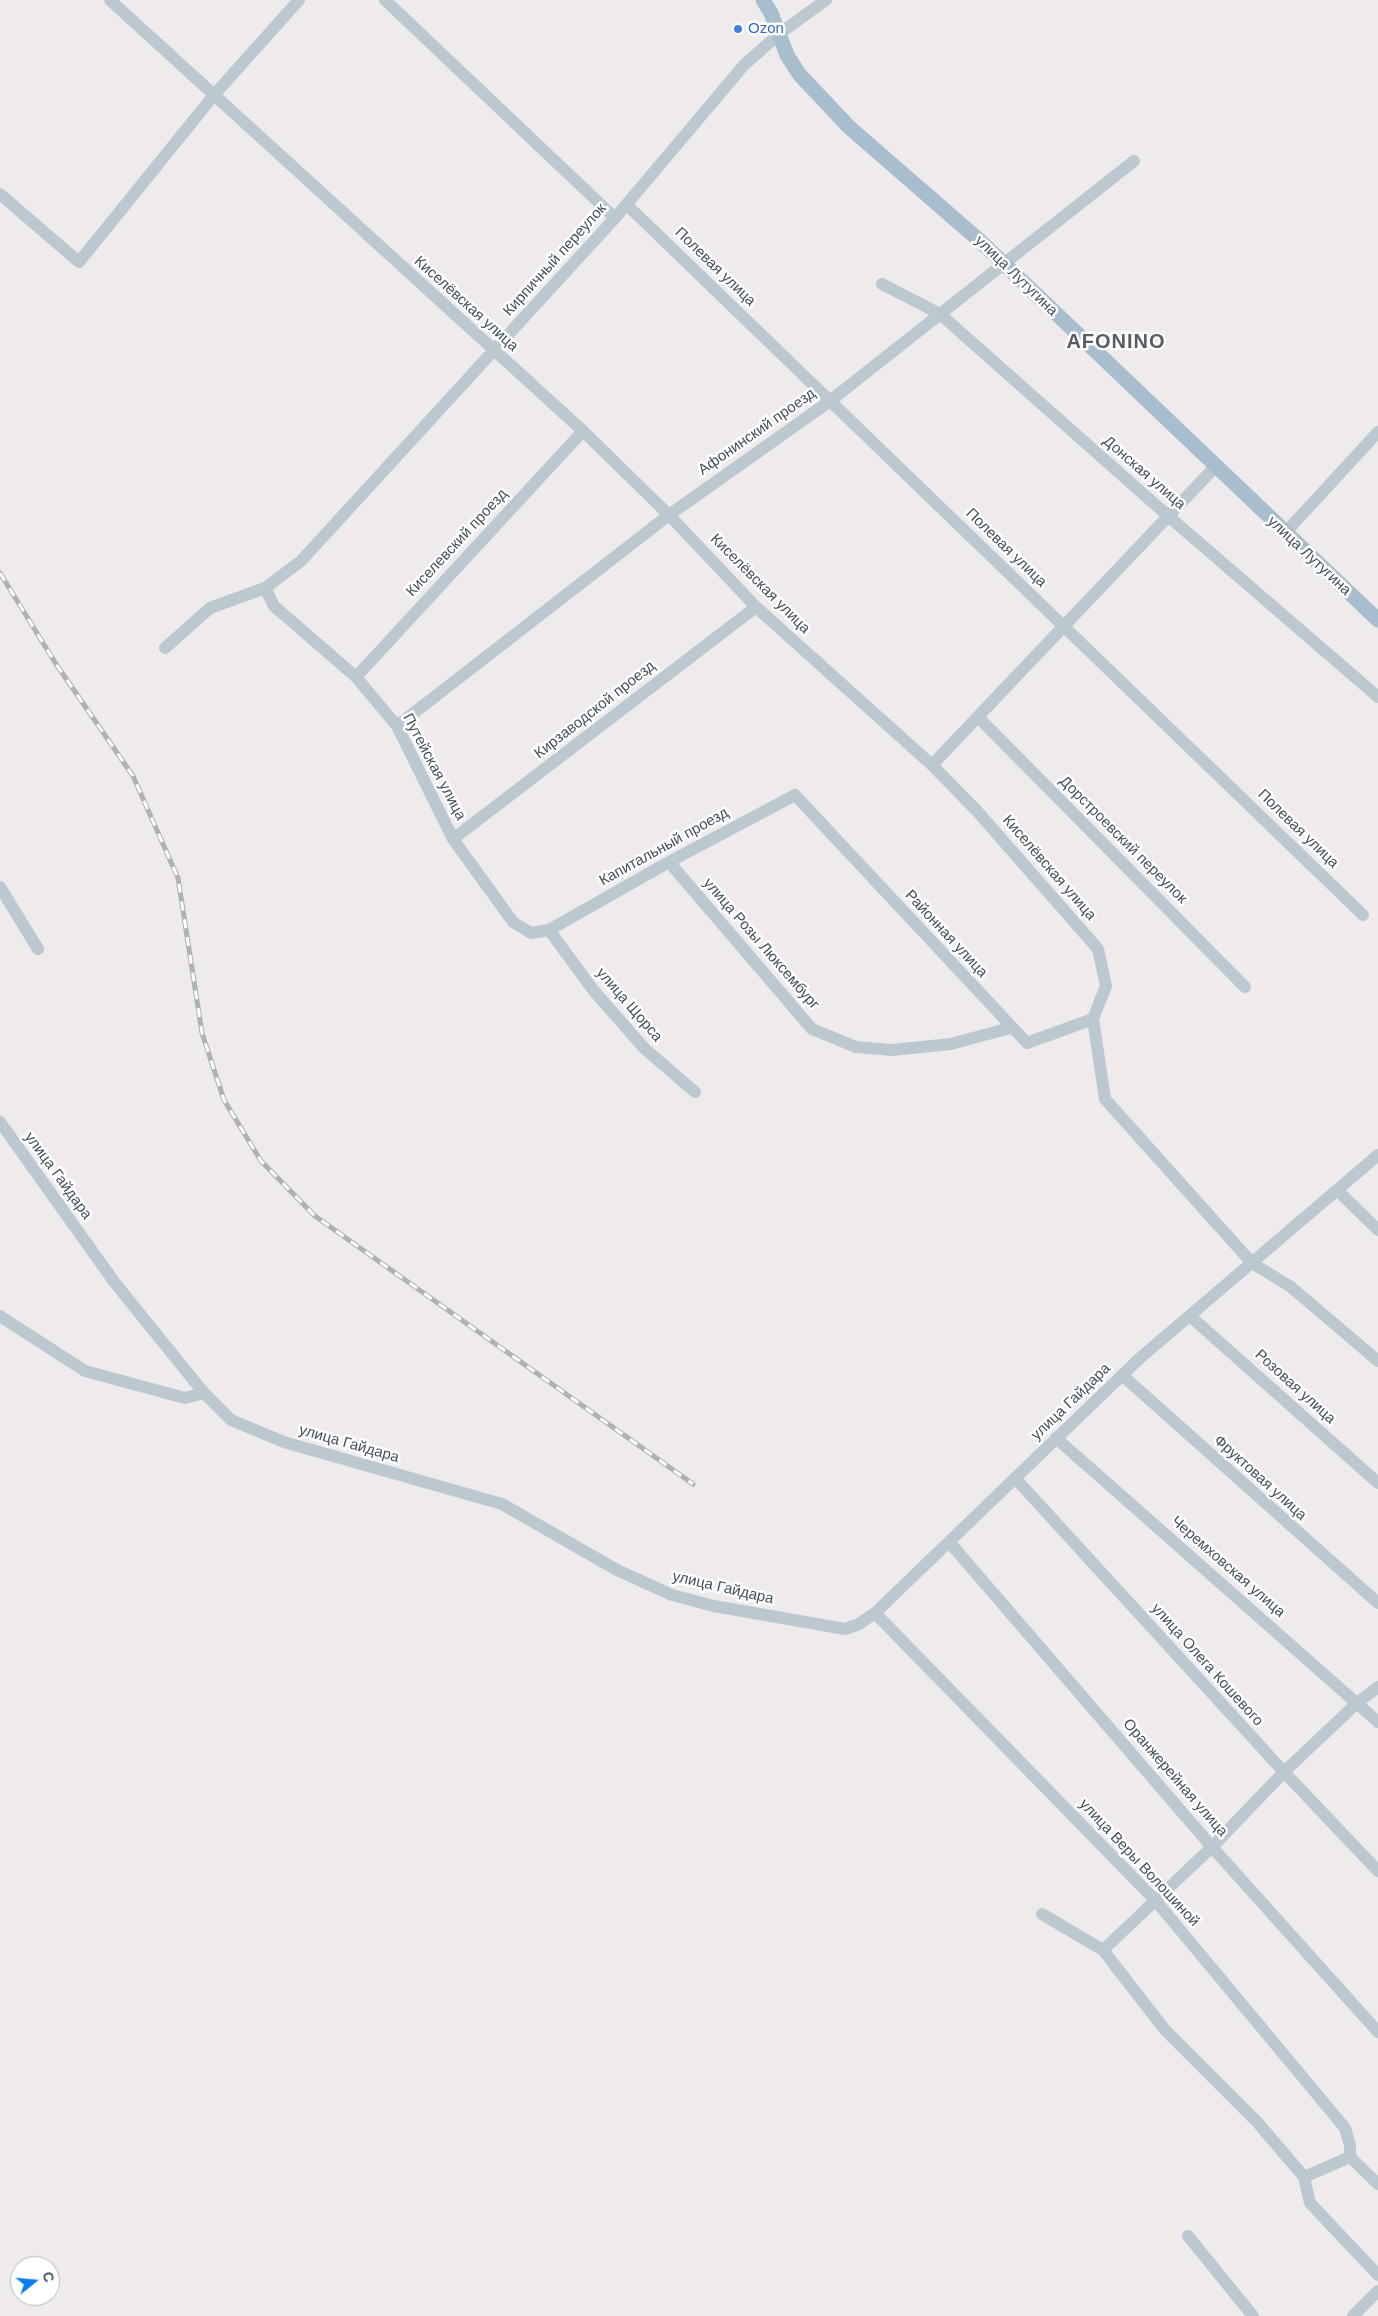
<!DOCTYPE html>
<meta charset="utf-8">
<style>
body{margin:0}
#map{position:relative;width:1378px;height:2316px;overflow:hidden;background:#efebec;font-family:Helvetica,sans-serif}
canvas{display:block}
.north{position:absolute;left:10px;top:2256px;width:50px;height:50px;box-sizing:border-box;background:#fff;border:1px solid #b4b9bd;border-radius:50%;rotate:73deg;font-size:14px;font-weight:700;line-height:20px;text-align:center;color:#43515b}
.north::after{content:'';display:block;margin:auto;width:18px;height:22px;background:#097eeb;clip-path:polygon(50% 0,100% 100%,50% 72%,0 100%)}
</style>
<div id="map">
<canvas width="1378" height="2316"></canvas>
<div class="north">С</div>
</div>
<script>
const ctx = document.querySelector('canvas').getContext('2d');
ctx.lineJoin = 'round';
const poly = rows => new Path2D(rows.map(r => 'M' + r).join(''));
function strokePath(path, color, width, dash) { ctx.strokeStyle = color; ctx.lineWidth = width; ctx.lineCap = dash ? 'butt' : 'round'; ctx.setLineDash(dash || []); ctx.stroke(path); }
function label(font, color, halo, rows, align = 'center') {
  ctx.font = font + ' Helvetica,sans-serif'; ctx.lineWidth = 5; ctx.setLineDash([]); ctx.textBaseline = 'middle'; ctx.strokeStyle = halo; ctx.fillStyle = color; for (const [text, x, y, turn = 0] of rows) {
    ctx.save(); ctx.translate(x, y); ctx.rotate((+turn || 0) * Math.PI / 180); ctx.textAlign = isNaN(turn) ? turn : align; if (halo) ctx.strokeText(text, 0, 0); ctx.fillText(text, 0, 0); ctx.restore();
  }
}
const minor = poly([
 [110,0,583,431,669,515,756,607,932,765,977,811,1098,949,1106,986,1093,1019,1105,1099,1252,1263,1291,1287,1378,1361],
 [385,0,615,218],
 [0,194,79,262,214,95,299,0],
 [627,205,1363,915],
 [882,284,940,314,1167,515,1378,697],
 [1285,533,1378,432],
 [265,588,274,606,356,677,397,726,453,839,513,922,531,933,549,930,669,862,795,795,1027,1043,1093,1019],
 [165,648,210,608,265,588,301,561,615,218,744,65,779,34,826,0],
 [356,677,583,431],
 [978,717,1245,987],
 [397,726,669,515,830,401,1134,161],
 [932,765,1215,467],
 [453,839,756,607],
 [669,862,812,1029,856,1047,892,1050,951,1044,1010,1028],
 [0,887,38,949],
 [549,930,594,991,644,1048,695,1092],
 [0,1122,115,1283,204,1393,231,1420,284,1442,502,1504,617,1570,672,1595,714,1606,845,1629,859,1624,875,1613,1140,1358,1378,1155],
 [1337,1190,1378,1230],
 [0,1316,85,1371,185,1398,204,1393],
 [1190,1316,1378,1483],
 [1122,1375,1378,1603],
 [1056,1438,1378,1722],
 [1015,1478,1284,1772,1378,1871],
 [950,1543,1212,1847,1378,2032],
 [875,1613,1156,1901,1345,2128,1350,2145,1350,2157],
 [1042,1914,1103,1950,1212,1847,1284,1772,1357,1703,1378,1687],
 [1103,1950,1165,2030,1258,2123,1304,2177,1310,2203,1378,2275],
 [1304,2177,1350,2157,1378,2184],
 [1188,2236,1253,2316],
 [1353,2316,1378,2291]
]);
const major = poly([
 [763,0,771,13,787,55,799,74,849,127,980,241,1378,620]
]);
const rail = poly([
 [0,573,56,664,133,776,178,878,202,1033,224,1100,261,1161,315,1216,693,1484]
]);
const markers = [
 [738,29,5,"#3f7fe0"]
];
const shopNames = [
 ["Ozon",748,29]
];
const streetNames = [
 ["Кирпичный переулок",555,260,-48],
 ["Полевая улица",715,267,44],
 ["улица Лутугина",1016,276,44],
 ["Киселёвская улица",466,304,42],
 ["Афонинский проезд",757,432,-35],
 ["Донская улица",1144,473,41],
 ["Киселевский проезд",457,543,-47],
 ["Полевая улица",1006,548,44],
 ["улица Лутугина",1309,556,43],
 ["Киселёвская улица",760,584,45],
 ["Кирзаводской проезд",595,710,-38],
 ["Путейская улица",434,767,62],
 ["Полевая улица",1298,829,44],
 ["Дорстроевский переулок",1123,840,45],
 ["Капитальный проезд",664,847,-29],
 ["Киселёвская улица",1049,868,49],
 ["Районная улица",946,934,47],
 ["улица Розы Люксембург",761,944,49],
 ["улица Щорса",629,1005,49],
 ["улица Гайдара",58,1176,54],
 ["Розовая улица",1295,1387,42],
 ["улица Гайдара",1071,1402,-44],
 ["улица Гайдара",349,1444,16],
 ["Фруктовая улица",1260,1478,42],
 ["Черемховская улица",1228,1567,41],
 ["улица Гайдара",723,1588,13],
 ["улица Олега Кошевого",1207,1665,48],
 ["Оранжерейная улица",1175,1778,49],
 ["улица Веры Волошиной",1139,1863,47]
];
const districtNames = [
 ["AFONINO",1116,342]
];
strokePath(minor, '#bbc8d0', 12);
strokePath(major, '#a8bece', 15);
strokePath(rail, '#adb2b7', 5);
strokePath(rail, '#fff', 3, [9]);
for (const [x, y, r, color] of markers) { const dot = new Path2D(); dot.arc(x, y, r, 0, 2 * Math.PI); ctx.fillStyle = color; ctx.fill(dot); strokePath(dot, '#fff', 2); }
label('15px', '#366cbe', '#fff', shopNames, 'left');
label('15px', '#43515b', '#fff', streetNames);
ctx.letterSpacing = '1px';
label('bold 20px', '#585d62', '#fff', districtNames);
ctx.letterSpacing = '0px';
</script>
